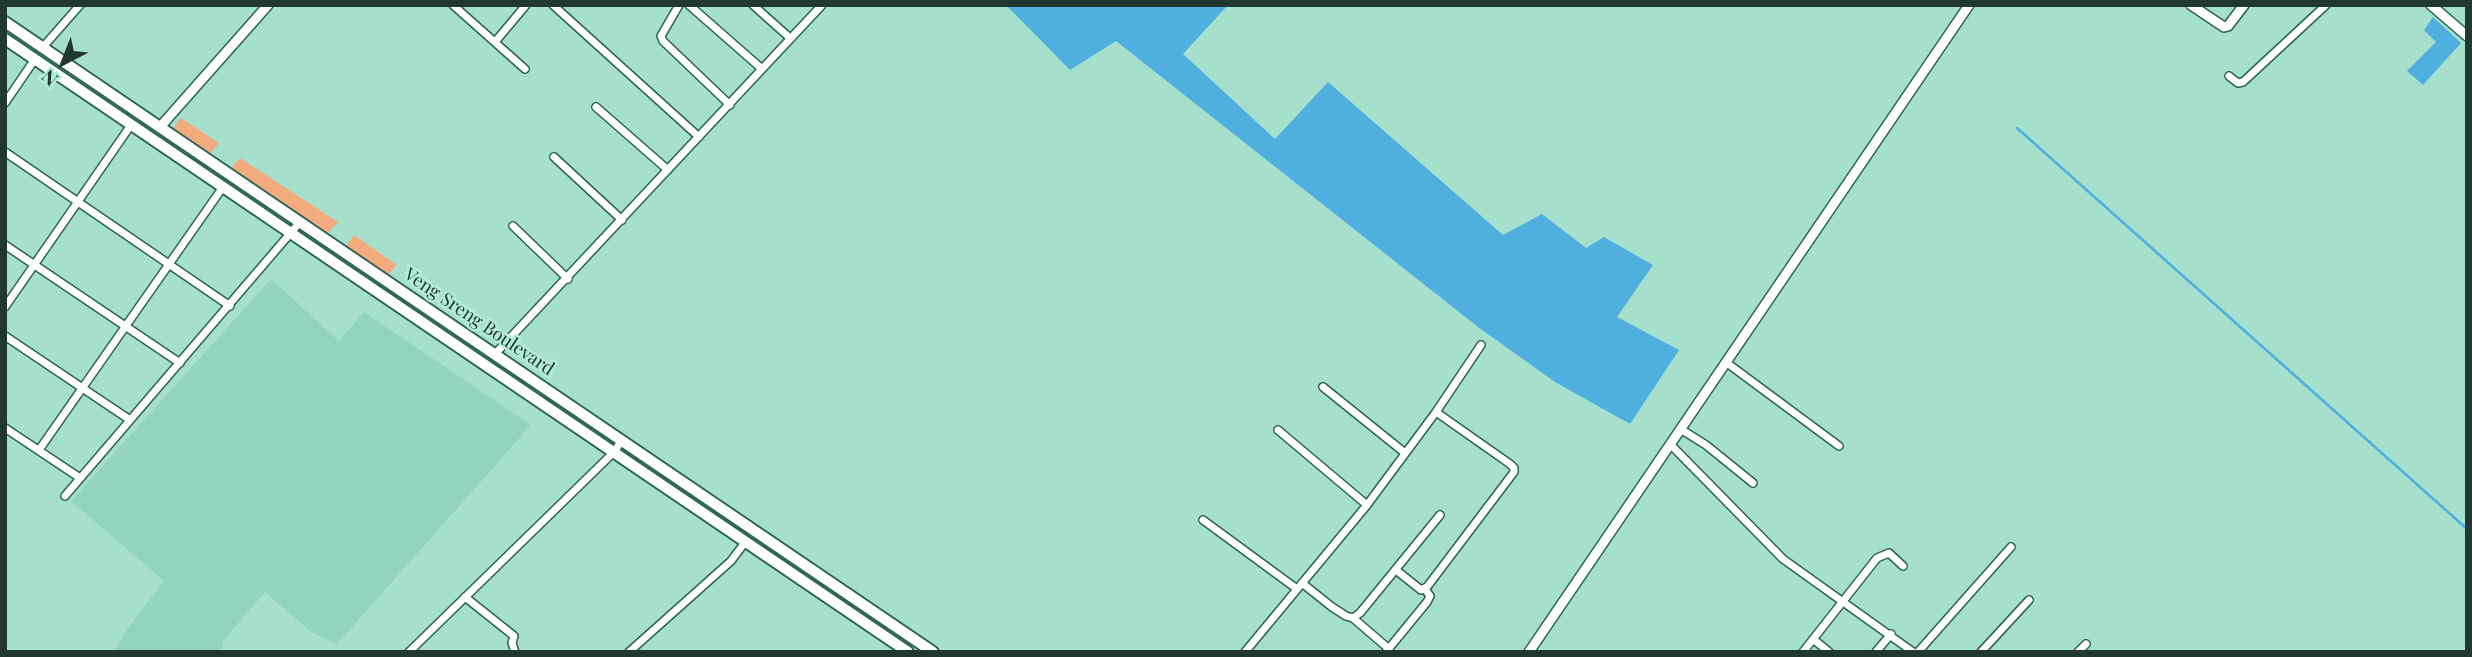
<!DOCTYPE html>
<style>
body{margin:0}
#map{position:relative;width:2472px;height:657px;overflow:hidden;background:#a6e0cd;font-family:"Playfair Display",serif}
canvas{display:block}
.frame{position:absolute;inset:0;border:7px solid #203830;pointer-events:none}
.north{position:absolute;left:28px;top:28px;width:70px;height:70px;-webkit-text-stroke:5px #b3edda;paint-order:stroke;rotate:222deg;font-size:19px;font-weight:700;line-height:28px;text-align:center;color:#203830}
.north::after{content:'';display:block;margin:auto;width:24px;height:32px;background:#203830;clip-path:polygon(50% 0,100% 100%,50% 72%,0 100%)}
</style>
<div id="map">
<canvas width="2472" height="657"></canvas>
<div class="frame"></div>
<div class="north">N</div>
</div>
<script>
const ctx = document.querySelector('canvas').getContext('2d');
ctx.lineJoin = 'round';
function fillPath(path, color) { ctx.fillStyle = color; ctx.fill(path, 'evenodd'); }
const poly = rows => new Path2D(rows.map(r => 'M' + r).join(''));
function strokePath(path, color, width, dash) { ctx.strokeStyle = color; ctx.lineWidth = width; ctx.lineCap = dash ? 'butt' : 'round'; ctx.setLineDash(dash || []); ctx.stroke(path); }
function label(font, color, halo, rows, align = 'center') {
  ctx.font = font + ' "Playfair Display",serif'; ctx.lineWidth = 5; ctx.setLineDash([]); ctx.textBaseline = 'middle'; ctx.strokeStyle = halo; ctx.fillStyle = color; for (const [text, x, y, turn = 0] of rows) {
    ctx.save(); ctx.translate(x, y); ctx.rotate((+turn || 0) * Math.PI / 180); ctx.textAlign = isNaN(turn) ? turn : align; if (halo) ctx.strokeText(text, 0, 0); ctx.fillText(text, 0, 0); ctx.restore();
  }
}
const built = poly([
 [271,279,339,341,364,312,531,425,337,644,311,632,265,592,223,641,222,652,114,652,128,628,164,581,71,501]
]);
const green = poly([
 [181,118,219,143,209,155,172,129],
 [240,158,338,222,327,234,230,169],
 [354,235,397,265,388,275,346,246]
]);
const water = poly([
 [1006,5,1228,5,1183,54,1275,139,1328,82,1503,235,1542,214,1586,248,1604,237,1653,265,1617,317,1679,350,1630,424,1555,382,1478,327,1116,41,1070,70],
 [2433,17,2461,43,2423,85,2407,71,2436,42,2424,30]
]);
const stream = poly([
 [2017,128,2467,529]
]);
const minor = poly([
 [453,5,525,69],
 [553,5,699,137],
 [679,5,661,36,663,41,730,105],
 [689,5,762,69],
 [753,5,790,38],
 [495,42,526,5],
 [43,47,80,5],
 [2229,76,2238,83,2243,82,2326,5],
 [5,103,35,59],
 [596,107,668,170],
 [5,152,230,306],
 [554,157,622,220],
 [513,226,568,279],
 [5,245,180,363],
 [5,307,131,125],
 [5,336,130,420],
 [495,354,822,5],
 [1727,363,1839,446],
 [1323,387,1405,453],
 [5,428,80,478],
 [1278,430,1367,505],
 [1682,430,1706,445,1753,483],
 [1671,445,1783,559,1913,652],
 [39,450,223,187],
 [65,496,300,222],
 [1203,520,1297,589],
 [1396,570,1421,590,1427,587,1514,472,1514,468,1510,464,1436,412],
 [1302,583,1332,607,1346,616,1353,618,1360,613,1440,515],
 [465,597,514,636,512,643,515,652],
 [1353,618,1389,649],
 [1813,639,1829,652],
 [409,652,614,452,622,440],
 [629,652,731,561,746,541],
 [1245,652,1367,505,1436,412,1481,345],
 [1386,652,1427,602,1430,596,1425,589],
 [1803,652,1877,558,1889,553,1903,566],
 [1876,652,1891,634],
 [1918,652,2011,547],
 [1981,652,2029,600],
 [2078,652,2086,644]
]);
const tertiary = poly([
 [2191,5,2224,27,2228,26,2244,5],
 [2431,5,2467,36],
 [160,127,268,5],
 [1529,652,1969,5]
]);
const primary = poly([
 [5,22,933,652],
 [5,39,908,652]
]);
const streetNames = [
 ["Veng Sreng Boulevard",479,322,34]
];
fillPath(built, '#92d4bf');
fillPath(green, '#f1ab7f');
fillPath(water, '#4fb0e0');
strokePath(stream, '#4fb0e0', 2.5);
strokePath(minor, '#2a6253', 10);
strokePath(tertiary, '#2a6253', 12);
strokePath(primary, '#2a6253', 14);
strokePath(minor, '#fff', 7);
strokePath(tertiary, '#fff', 9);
strokePath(primary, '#fff', 10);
label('18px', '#203830', '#b3edda', streetNames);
</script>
